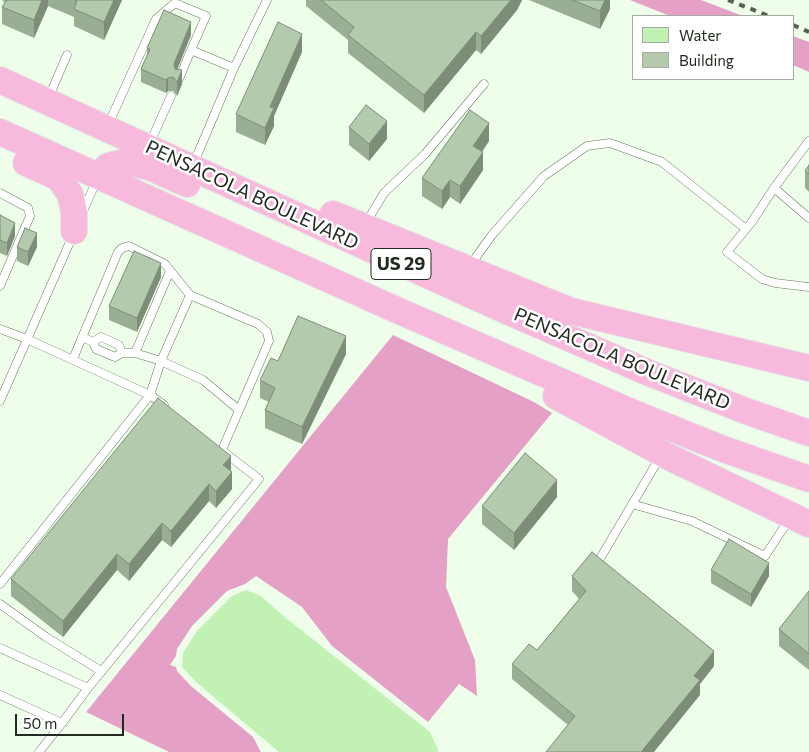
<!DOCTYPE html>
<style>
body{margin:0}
#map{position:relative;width:809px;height:752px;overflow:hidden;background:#effeeb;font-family:Commissioner,sans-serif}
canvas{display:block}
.legend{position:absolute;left:632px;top:15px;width:162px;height:65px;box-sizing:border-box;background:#fff;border:1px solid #a7aaa5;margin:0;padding:6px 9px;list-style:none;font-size:15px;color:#222b1f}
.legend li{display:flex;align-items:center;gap:10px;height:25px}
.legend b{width:25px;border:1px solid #a7aaa5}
.scale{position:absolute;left:15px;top:714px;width:109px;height:22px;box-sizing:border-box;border:2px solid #222b1f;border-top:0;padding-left:6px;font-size:15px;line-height:18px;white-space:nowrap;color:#222b1f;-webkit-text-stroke:4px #fff;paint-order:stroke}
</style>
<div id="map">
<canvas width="809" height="752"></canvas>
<ul class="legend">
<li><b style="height:14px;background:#c2f1b4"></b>Water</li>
<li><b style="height:14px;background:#b3caac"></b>Building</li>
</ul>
<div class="scale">50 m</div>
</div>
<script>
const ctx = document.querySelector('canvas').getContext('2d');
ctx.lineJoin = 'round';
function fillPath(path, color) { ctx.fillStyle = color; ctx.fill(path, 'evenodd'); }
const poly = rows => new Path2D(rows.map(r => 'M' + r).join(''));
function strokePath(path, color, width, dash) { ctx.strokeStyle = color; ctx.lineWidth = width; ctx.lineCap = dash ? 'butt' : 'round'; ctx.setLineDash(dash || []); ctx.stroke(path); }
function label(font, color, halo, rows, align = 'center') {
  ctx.font = font + ' Commissioner,sans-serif'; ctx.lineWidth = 5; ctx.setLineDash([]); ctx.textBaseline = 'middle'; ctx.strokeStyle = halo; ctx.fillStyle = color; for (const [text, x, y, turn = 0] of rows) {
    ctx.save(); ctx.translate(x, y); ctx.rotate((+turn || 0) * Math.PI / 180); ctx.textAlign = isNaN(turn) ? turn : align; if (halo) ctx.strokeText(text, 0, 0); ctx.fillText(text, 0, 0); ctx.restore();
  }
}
const forest = poly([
 [630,0,701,0,743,16,670,16],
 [793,36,809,42,809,72,793,65],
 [393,335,534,402,552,413,448,539,446,587,475,660,477,696,459,684,428,722,332,646,302,607,256,576,245,584,227,591,192,626,177,649,176,656,170,665,176,667,177,671,191,686,253,737,261,752,169,752,86,712]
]);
const water = poly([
 [246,590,261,596,281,614,430,732,439,752,279,752,195,681,182,667,183,653,197,631,232,596]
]);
const service = poly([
 [179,79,191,50],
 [48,99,67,55],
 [108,125,156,19,175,3,206,16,191,50,234,68],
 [149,145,171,96],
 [193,165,234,68,267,0],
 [774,188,809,141],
 [0,193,28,208,30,216,0,286],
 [82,213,97,180],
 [809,218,774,188,751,223,727,252,762,279,775,283,809,287],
 [366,223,384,193,425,154,484,84],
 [471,264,492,235,544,176,587,146,610,143,662,162,746,229],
 [0,329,27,339,150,395,164,405],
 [82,337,93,342,96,349,115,357,122,353,135,353,161,361,203,380,239,410],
 [93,342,101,337,119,345,122,353],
 [135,353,170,271],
 [73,359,118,252,122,248,129,246,165,264,190,295,258,324,267,332,269,341,222,450],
 [0,401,73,235],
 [632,504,692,521,765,556,790,518],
 [601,557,660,457],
 [0,584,150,395,161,361,190,295],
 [0,604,46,637,101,671],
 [0,648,88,688],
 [0,695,62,723,88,688,259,479,224,452],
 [39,752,62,723]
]);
const trunk = poly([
 [0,80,493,305,649,373,746,411,809,433],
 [0,132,399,311,636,414,723,449,809,479],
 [26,163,59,178,70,194,74,212,74,231],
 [99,176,108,166,124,162,149,167,187,184],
 [333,214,571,311,809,368],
 [556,396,669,457,809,524]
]);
const rail = poly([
 [728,0,769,16],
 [793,25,809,32]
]);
const wall = poly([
 [2,0,122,0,104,40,74,26,74,17,48,6,34,38,2,24,2,7,5,3],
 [306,0,522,0,517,10,481,54,476,50,424,113,348,53,348,40,306,6],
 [529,0,610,0,610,9,600,29],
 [191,35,177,70,182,84,177,96,173,91,168,91,166,93,141,82,141,69,147,56,147,48],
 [302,52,274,116,274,126,265,145,236,132,236,114],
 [349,127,387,139,369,161,349,145],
 [489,141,482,152,483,170,460,204,450,197,442,209,422,196,422,178],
 [809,165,809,192,805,188,805,171],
 [0,215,15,236,7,256,0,253],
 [17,247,37,247,28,266,17,261],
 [161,277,137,332,109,320,109,306],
 [346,354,302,444,265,428,265,410,269,402,260,398,260,380,278,361],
 [231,471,232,489,216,508,209,501,171,547,162,540,129,581,117,570,63,637,11,596,11,579],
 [557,497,514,550,482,524,482,506],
 [711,570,769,576,751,607,711,583],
 [572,576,714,666,700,684,700,695,568,725,512,679,512,664,537,650,579,599,572,591],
 [809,591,809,670,779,646,779,629]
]);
const shadedWall = poly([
 [42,0,48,0,48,6,34,38,34,20],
 [114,0,122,0,104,40,104,22],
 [511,0,522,0,517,10,481,54,481,36],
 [605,0,610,0,610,9,600,29,600,11],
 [191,22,191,35,174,77,174,64],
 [476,32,476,50,424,113,424,95],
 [302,34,302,52,274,116,274,126,265,145,265,128,270,107],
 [182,70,182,84,177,96,177,82],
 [168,78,168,91,166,93,166,80],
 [387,121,387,139,369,161,369,144],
 [489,123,489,141,473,164,473,146],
 [483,152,483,170,460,204,460,186],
 [450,180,450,197,442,209,442,191],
 [15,223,15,236,7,256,7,243],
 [37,233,37,247,28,266,28,252],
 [161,263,161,277,137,332,137,318],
 [346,336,346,354,302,444,302,427],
 [231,456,231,472,223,465],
 [232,472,232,489,216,508,216,491],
 [557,480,557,497,514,550,514,533],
 [209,484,209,501,171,547,171,531],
 [162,523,162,540,129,581,129,564],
 [117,554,117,570,63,637,63,621],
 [769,563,769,576,751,607,751,594],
 [714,651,714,666,700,684,700,695,654,752,641,752,694,676]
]);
const building = poly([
 [7,0,42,0,34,20,2,7,7,0],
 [75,0,114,0,104,22,74,9,77,1,75,0],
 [321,0,511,0,481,36,476,32,424,95,348,35,354,27,321,0],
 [572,0,605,0,600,11,572,0],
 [164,10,191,22,174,64,175,69,182,70,177,82,173,77,168,78,166,80,141,69,150,49,147,48,164,10],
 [278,22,302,34,270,107,274,108,265,128,236,114,278,22],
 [366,105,387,121,369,144,349,127,366,105],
 [470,110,489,123,473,146,483,152,460,186,450,180,442,191,422,178,470,110],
 [809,165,809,174,805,171,809,165],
 [0,215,15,223,7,243,0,240,0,215],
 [25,228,37,233,28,252,17,247,25,228],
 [134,251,161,263,137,318,109,306,134,251],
 [298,316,346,336,302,427,265,410,275,388,260,380,271,358,278,361,298,316],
 [158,398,231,456,223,465,232,472,216,491,209,484,171,531,162,523,129,564,117,554,63,621,11,579,158,398],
 [525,453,557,480,514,533,482,506,525,453],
 [729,539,769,563,751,594,711,570,729,539],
 [592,552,714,651,694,676,700,680,641,752,546,752,575,716,512,664,529,644,537,650,586,591,572,576,592,552],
 [809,591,809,654,779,629,809,591]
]);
const shields = [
 [401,264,60]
];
const shieldNames = [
 ["US 29",401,264]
];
const streetNames = [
 ["PENSACOLA BOULEVARD",252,195,25],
 ["PENSACOLA BOULEVARD",622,359,23]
];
fillPath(forest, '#e4a0c5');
fillPath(water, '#c2f1b4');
strokePath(service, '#657a5f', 9);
strokePath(trunk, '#e4e6e4', 28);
strokePath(service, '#fff', 8);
strokePath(trunk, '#f7badc', 26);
strokePath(rail, '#566153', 4, [6, 6]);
fillPath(wall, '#9aae94');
fillPath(shadedWall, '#7d8d78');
fillPath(building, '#b3caac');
strokePath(building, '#7d8d78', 1);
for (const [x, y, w] of shields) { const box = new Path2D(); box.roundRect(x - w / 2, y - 15.5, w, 31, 4); ctx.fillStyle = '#fff'; ctx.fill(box); strokePath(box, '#222b1f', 1); }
label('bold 18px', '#222b1f', null, shieldNames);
label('19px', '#222b1f', '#fff', streetNames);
</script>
